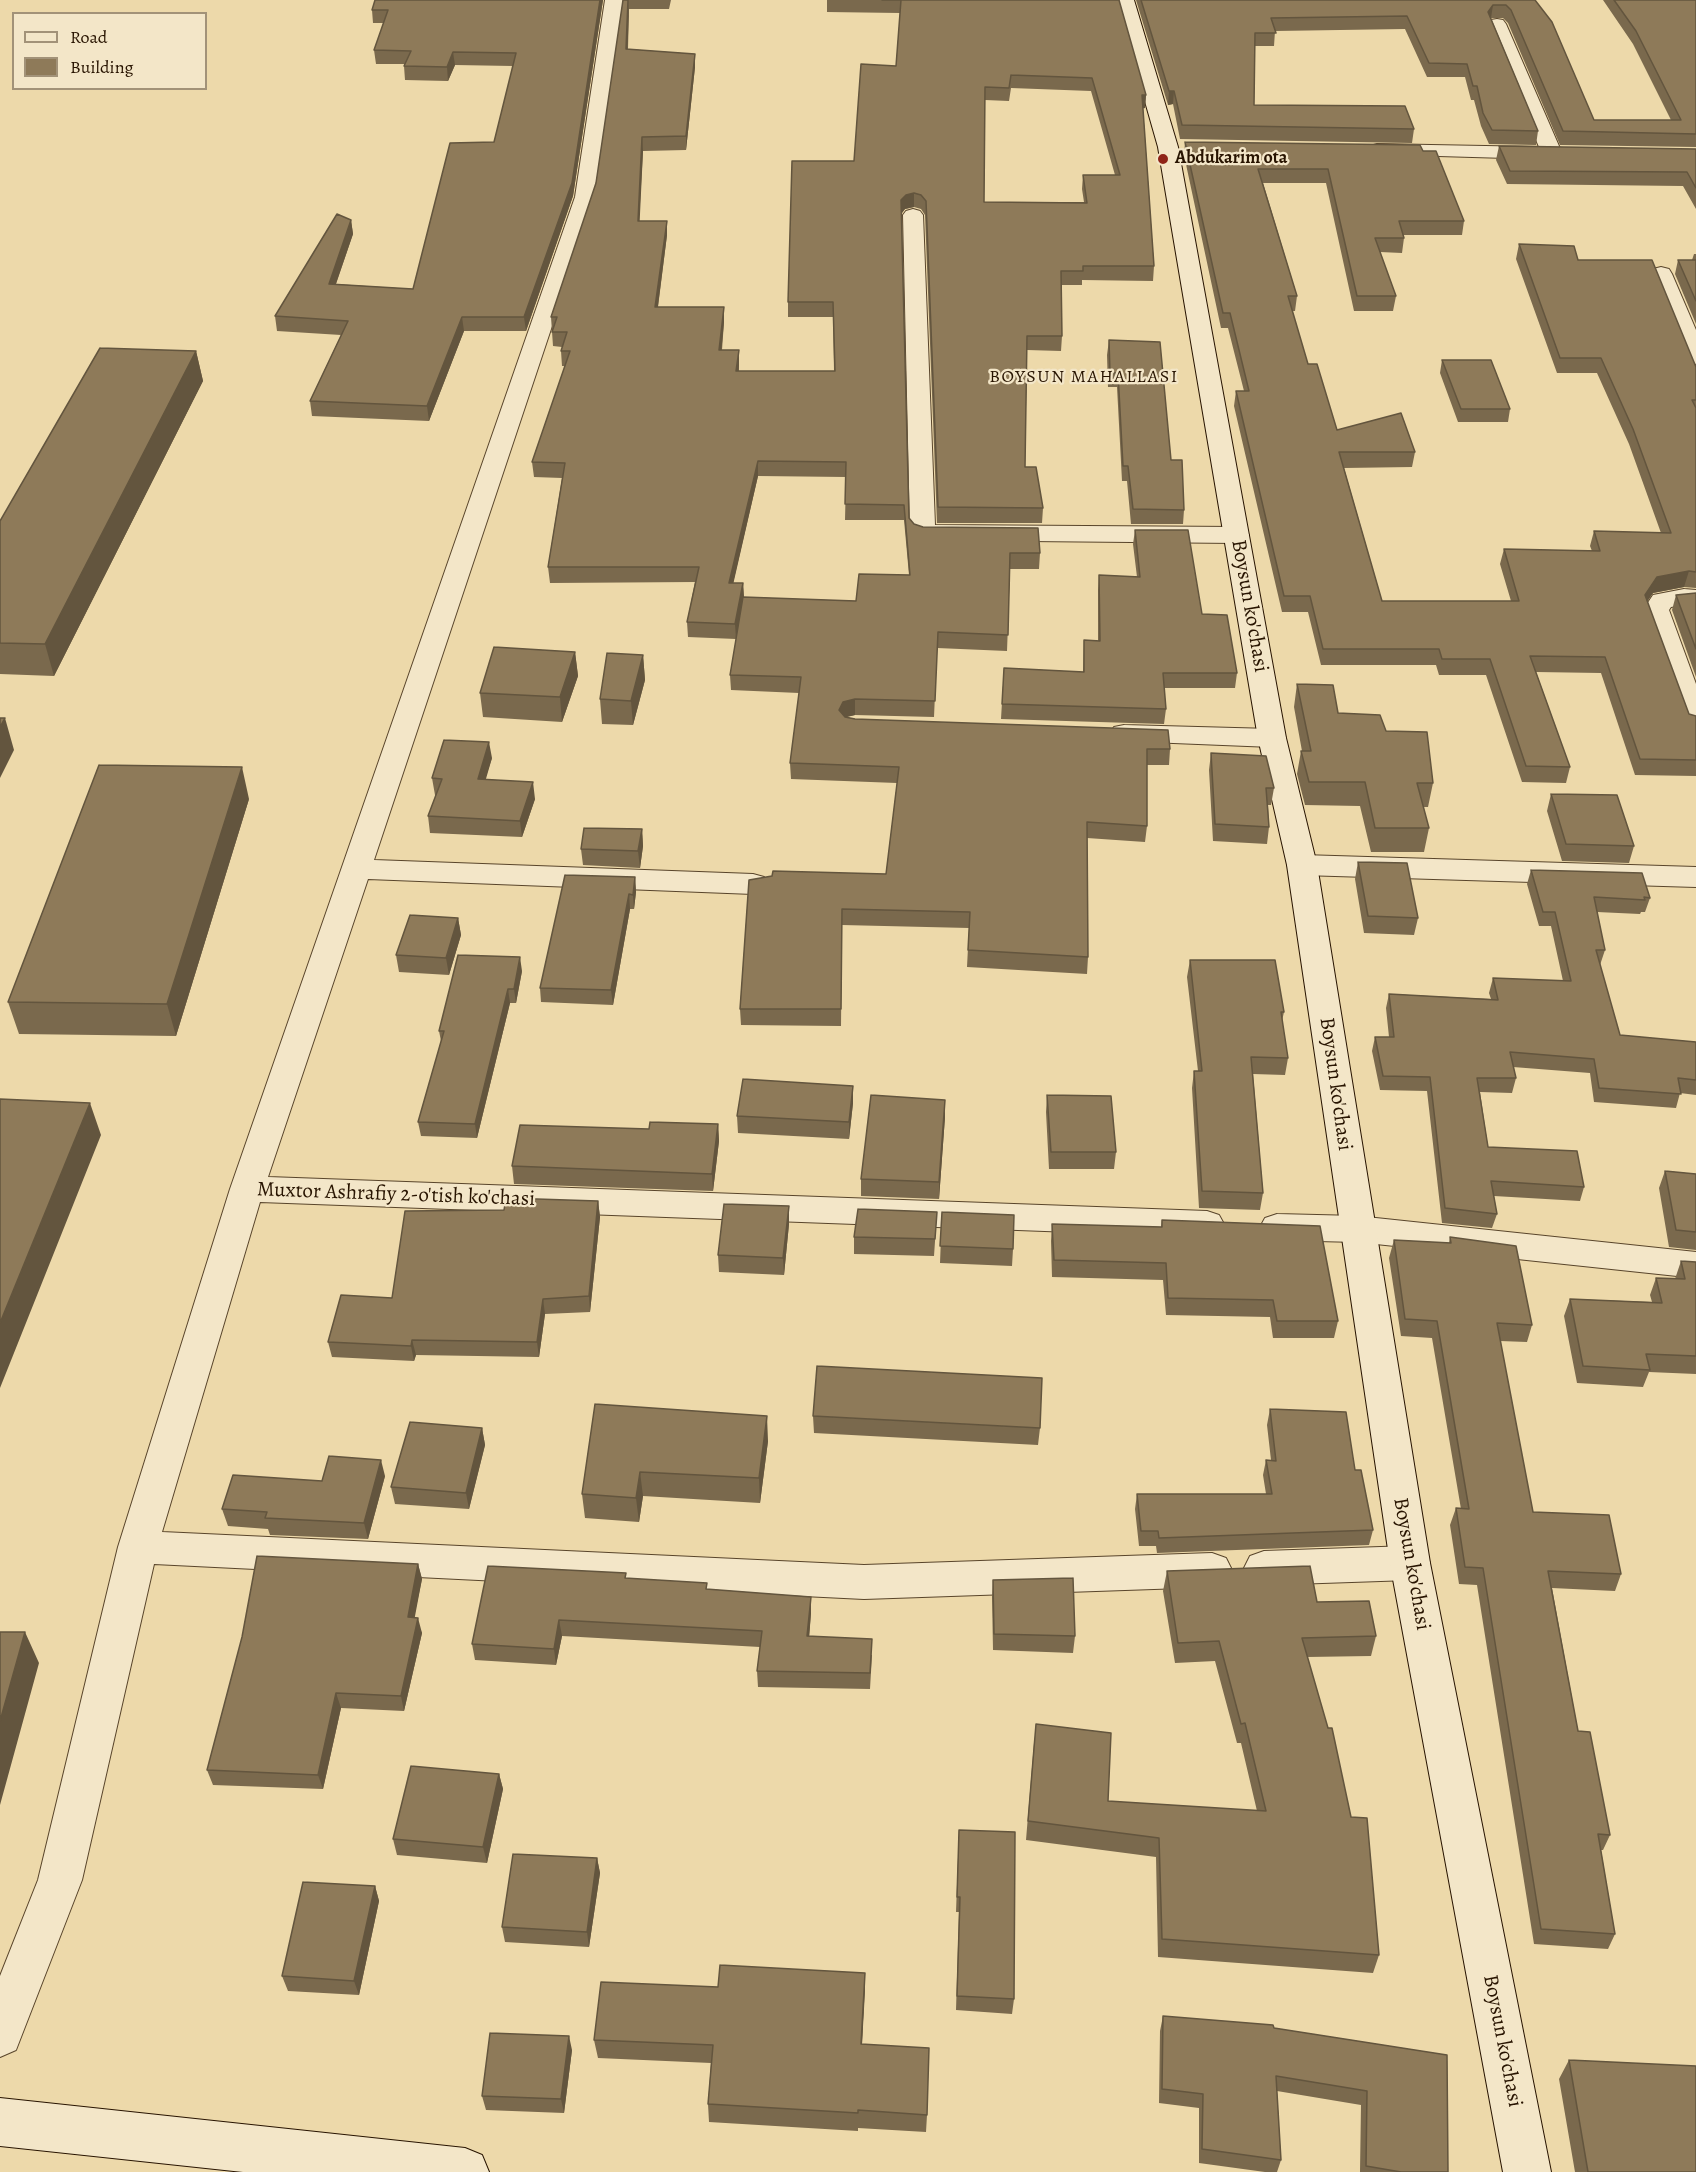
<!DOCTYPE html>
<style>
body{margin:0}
#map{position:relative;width:1696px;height:2172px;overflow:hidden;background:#edd9aa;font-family:Alegreya,serif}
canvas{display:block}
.legend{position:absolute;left:12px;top:12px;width:195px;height:78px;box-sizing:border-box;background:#f3e6c8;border:2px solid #a29278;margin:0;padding:8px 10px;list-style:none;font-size:18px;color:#281401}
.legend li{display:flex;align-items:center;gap:12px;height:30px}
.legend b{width:30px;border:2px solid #a29278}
</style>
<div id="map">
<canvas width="1696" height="2172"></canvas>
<ul class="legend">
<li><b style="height:8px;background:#f3e6c8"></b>Road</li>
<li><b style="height:16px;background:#8e7a59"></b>Building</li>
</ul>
</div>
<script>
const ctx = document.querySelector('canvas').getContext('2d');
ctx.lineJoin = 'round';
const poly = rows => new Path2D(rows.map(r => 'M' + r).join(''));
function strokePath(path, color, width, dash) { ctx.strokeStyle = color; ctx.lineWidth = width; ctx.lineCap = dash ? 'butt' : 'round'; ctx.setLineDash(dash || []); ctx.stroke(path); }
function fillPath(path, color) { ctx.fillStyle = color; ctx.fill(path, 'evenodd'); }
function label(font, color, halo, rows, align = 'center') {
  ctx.font = font + ' Alegreya,serif'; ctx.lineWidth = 4.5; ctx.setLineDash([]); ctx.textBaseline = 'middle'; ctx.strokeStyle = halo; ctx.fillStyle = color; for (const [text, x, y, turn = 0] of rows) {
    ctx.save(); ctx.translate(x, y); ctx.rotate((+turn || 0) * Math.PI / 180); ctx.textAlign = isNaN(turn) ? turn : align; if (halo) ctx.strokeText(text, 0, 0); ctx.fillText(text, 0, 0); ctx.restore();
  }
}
const street = poly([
 [605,0,623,0,595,197,374,860,753,874,764,877,768,884,764,891,753,894,368,879,268,1177,1207,1211,1219,1215,1224,1224,1219,1233,1207,1237,260,1202,162,1532,864,1565,1212,1553,1226,1558,1232,1570,1226,1582,1212,1587,864,1599,154,1564,82,1880,16,2050,0,2057,0,1976,38,1880,118,1547,230,1189,575,197,605,0],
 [1497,19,1503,20,1506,24,1562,153,1559,157,1541,159,1370,154,1367,150,1370,146,1377,144,1539,147,1488,24,1491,20,1497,19],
 [913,209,920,211,923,215,935,525,1236,527,1245,530,1249,535,1245,540,1236,543,923,540,914,537,910,532,903,215,906,211,913,209],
 [1661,267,1669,269,1672,274,1696,330,1696,364,1688,362,1685,357,1650,274,1653,269,1661,267],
 [1684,589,1696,590,1696,606,1684,605,1671,607,1669,610,1696,684,1696,731,1686,729,1682,723,1643,610,1653,595,1684,589],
 [1124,725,1272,729,1282,732,1286,738,1282,744,1272,747,1124,741,1114,739,1110,733,1114,727,1124,725],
 [1302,855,1696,867,1696,887,1302,875,1291,872,1287,865,1291,858,1302,855],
 [1277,1214,1357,1216,1696,1252,1696,1278,1357,1242,1277,1240,1265,1236,1260,1227,1265,1218,1277,1214],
 [1410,1546,1424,1551,1430,1563,1424,1575,1410,1580,1264,1585,1250,1580,1244,1568,1250,1556,1264,1551,1410,1546]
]);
const secondary = poly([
 [1116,0,1134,0,1178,147,1286,738,1317,865,1430,1563,1551,2172,1503,2172,1390,1563,1287,865,1258,738,1158,147,1116,0],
 [0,2098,465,2148,482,2155,489,2172,243,2172,0,2146,0,2098]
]);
const wall = poly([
 [603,0,573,196,526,331,464,331,429,421,312,416,310,401,341,335,277,331,275,316,351,220,353,234,336,284,413,289,494,142,513,66,455,65,448,81,405,80,404,66,405,64,376,64,374,50,384,23,373,23,372,10],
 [623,0,671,0,669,9,629,9,628,49,695,54,695,67,686,150,643,151,639,221,667,235,658,307,724,307,724,322,722,350,739,365,739,371,834,371,833,317,788,317,788,302,854,161,896,66,900,13,827,12,827,0,1119,0,1146,95,1145,108,1143,108,1154,266,1153,281,1082,280,1082,285,1062,285,1062,336,1061,351,1027,350,1025,467,1043,508,1042,523,937,523,925,215,921,209,914,207,905,209,902,213,909,518,914,524,923,527,1040,553,1039,569,1010,569,1007,651,937,648,934,717,855,715,845,717,855,719,1170,749,1169,765,1147,765,1147,826,1145,842,1087,838,1088,957,1087,974,967,967,969,928,842,925,841,1026,741,1025,740,1009,749,880,886,874,897,783,791,779,790,763,799,693,731,690,730,675,736,639,688,637,687,622,695,582,550,583,548,567,562,478,534,477,532,462,565,366,562,366,561,351,562,347,553,346,551,317,596,183],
 [1011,88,1091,91,1115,175,1083,175,1082,189,1084,202,984,202,985,100,1009,101],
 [758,476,846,477,845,520,904,520,909,575,856,601,744,597,743,583,733,583],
 [1136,0,1535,0,1594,120,1671,120,1633,44,1603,0,1696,0,1696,147,1560,145,1508,23,1503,18,1491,18,1538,131,1536,145,1489,144,1481,126,1474,100,1471,100,1465,77,1427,77,1405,29,1275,31,1274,46,1255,46,1254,105,1414,129,1412,143,1180,139,1173,104,1168,105],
 [1185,142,1423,151,1464,221,1462,235,1403,235,1404,238,1402,253,1380,252,1396,296,1393,311,1354,311,1326,183,1263,183,1297,296,1295,311,1292,311,1308,364,1337,430,1415,452,1412,467,1344,468,1382,601,1511,601,1500,564,1504,549,1592,551,1590,546,1594,531,1661,533,1629,444,1597,373,1557,373,1516,259,1519,244,1578,260,1696,367,1696,588,1684,587,1653,593,1647,601,1689,714,1696,716,1696,776,1635,775,1601,673,1536,672,1570,767,1566,783,1522,782,1486,675,1439,675,1436,665,1321,665,1308,612,1282,612,1234,406,1236,391,1244,391,1228,328,1221,328,1184,155],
 [1499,146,1696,149,1696,209,1683,186,1507,184,1496,160],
 [1694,254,1696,254,1696,324,1675,274,1678,260,1692,260],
 [1109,340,1171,460,1184,510,1183,524,1131,524,1127,481,1122,481,1117,387,1108,387,1107,355],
 [196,351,203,381,54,676,0,674,0,521],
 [1442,360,1510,409,1508,422,1458,422,1440,373],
 [1135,530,1202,614,1237,673,1235,688,1164,688,1166,709,1164,724,1001,719,1004,668,1083,672,1084,640,1098,641,1098,590,1099,575,1137,577,1133,544],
 [1696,593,1696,677,1672,610,1676,595],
 [575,652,578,676,562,722,483,717,480,693],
 [643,655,645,680,633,725,602,724,600,699],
 [1297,684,1338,713,1386,731,1433,783,1428,807,1423,807,1429,828,1424,852,1371,852,1360,806,1305,805,1297,774,1301,751,1302,751,1294,707],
 [1211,753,1274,788,1271,805,1268,805,1269,827,1267,844,1213,841,1209,770],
 [492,758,485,779,535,799,522,837,430,833,428,816,436,795,435,795,432,778],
 [1551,794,1634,846,1629,863,1562,861,1547,811],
 [249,799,176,1036,19,1034,8,1002],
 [642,829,643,846,640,868,583,865,581,849],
 [1358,862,1418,918,1414,935,1364,933,1355,879],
 [1531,870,1650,898,1645,912,1641,912,1640,914,1597,912,1605,950,1600,965,1620,1035,1696,1042,1696,1095,1680,1093,1676,1108,1594,1102,1590,1073,1513,1067,1516,1078,1512,1093,1480,1092,1488,1147,1584,1187,1580,1201,1494,1196,1497,1214,1492,1228,1442,1223,1427,1091,1380,1090,1372,1051,1375,1037,1389,1037,1386,1008,1389,994,1491,999,1489,993,1493,978,1563,981,1551,926,1539,926,1527,884],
 [635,877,636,892,634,909,630,909,613,1005,541,1002,540,988],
 [458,918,461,935,449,975,399,972,396,955],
 [1190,960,1284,1012,1282,1021,1288,1058,1285,1075,1253,1074,1263,1193,1260,1210,1199,1208,1192,1088,1194,1071,1198,1071,1187,977],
 [522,971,516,1003,510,1003,477,1138,421,1136,418,1122,441,1041,439,1031],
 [853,1086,853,1103,849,1139,738,1133,737,1116],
 [1047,1095,1116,1152,1114,1169,1049,1169,1046,1112],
 [945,1117,939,1199,861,1196,861,1179],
 [718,1124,719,1141,713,1191,514,1184,512,1166,649,1129],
 [1665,1171,1696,1174,1696,1250,1669,1247,1659,1188],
 [598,1201,600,1217,590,1312,545,1314,539,1357,416,1355,414,1361,332,1357,328,1342,392,1298,504,1210],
 [789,1206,789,1224,784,1275,719,1272,718,1255],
 [937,1212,934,1256,854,1254,854,1237],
 [942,1212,1013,1249,1012,1266,940,1263],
 [1162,1220,1338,1321,1334,1338,1273,1338,1270,1317,1166,1315,1163,1280,1052,1277,1051,1241,1052,1224,1161,1227],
 [1450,1237,1532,1325,1527,1342,1500,1341,1533,1512,1621,1574,1615,1591,1552,1588,1578,1731,1610,1835,1603,1850,1601,1850,1615,1934,1608,1949,1534,1944,1477,1585,1459,1584,1450,1525,1456,1508,1461,1509,1432,1338,1401,1336,1389,1258,1394,1240,1449,1243],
 [1681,1261,1696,1262,1696,1374,1649,1372,1643,1387,1577,1383,1564,1316,1570,1299,1652,1302,1650,1295,1656,1278,1675,1279],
 [595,1404,768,1441,760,1503,643,1496,639,1522,585,1518,582,1494],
 [1270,1409,1355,1470,1373,1530,1369,1545,1157,1553,1156,1546,1139,1546,1135,1509,1137,1494,1266,1494,1263,1475,1266,1460,1271,1460,1267,1425],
 [813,1416,1040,1428,1038,1445,814,1433],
 [482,1428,485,1445,469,1509,395,1504,391,1487],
 [385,1476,368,1539,270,1535,268,1529,228,1526,222,1509,322,1481],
 [418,1564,422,1579,414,1617,422,1633,404,1711,341,1708,323,1789,213,1785,207,1770],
 [1167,1571,1317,1602,1376,1636,1371,1656,1307,1657,1379,1955,1373,1973,1158,1957,1156,1857,1026,1840,1034,1743,1108,1801,1257,1811,1241,1743,1237,1743,1215,1661,1175,1663,1163,1591],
 [626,1578,707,1589,811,1597,811,1613,809,1636,872,1655,870,1689,758,1687,757,1671,760,1647,562,1636,556,1665,475,1660,472,1644],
 [993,1580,1075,1636,1073,1653,993,1650,992,1597],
 [499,1774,503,1789,487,1863,397,1855,393,1839],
 [959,1830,1014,1999,1012,2014,956,2010,959,1912,956,1912],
 [597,1858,600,1873,589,1947,505,1942,502,1927],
 [375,1886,379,1901,359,1995,288,1991,282,1976],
 [865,1973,862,2044,927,2115,926,2132,858,2128,858,2131,709,2122,708,2104,711,2063,598,2058,594,2040,718,1987],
 [1163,2016,1274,2028,1447,2055,1448,2172,1360,2172,1361,2105,1277,2091,1281,2160,1277,2172,1265,2172,1199,2163,1199,2108,1159,2103,1160,2031],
 [572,2050,564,2113,486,2110,482,2096],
 [1569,2060,1696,2172,1575,2172,1559,2079]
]);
const shadedWall = poly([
 [600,0,603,0,573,196,526,331,524,317],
 [629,0,629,9,627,63,626,49],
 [1493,5,1491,18,1488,12],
 [453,52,455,65,448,81,447,67],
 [695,54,695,67,686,150,686,136],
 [1169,91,1174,91,1173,104,1168,105],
 [1142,95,1146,95,1145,108,1141,109],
 [642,137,643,151,639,235,638,221],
 [914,193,914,207,905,209,901,214,901,200,906,195],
 [351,220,353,234,331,298,329,284],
 [667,221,667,235,656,321,655,307],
 [724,307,724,322,720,365,719,350],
 [462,317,464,331,429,421,427,406],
 [739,350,739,365,737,385,736,371],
 [196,351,203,381,54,676,45,644],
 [758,461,758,476,730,598,729,583],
 [1689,571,1684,587,1653,593,1641,611,1645,595,1657,577],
 [743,583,744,599,736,639,735,624],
 [575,652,578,676,562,722,560,697],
 [643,655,645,680,633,725,631,701],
 [855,699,855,715,843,718,839,710,843,702],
 [5,718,14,750,0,778,0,727],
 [489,742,492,758,481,796,478,779],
 [242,767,249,799,176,1036,167,1004],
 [533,782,535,799,522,837,520,821],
 [642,829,643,846,640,868,638,851],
 [635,877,636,892,634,909,633,895],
 [629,894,630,909,613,1005,611,990],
 [458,918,461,935,449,975,446,958],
 [520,957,522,971,516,1003,514,989],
 [508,989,510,1003,477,1138,475,1124],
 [853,1086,853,1103,849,1139,849,1122],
 [945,1100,945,1117,939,1199,939,1182],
 [90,1103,101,1135,0,1388,0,1323],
 [718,1124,719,1141,713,1191,712,1174],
 [598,1201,600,1217,590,1312,589,1296],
 [789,1206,789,1224,784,1275,783,1258],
 [543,1299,545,1314,539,1357,537,1342],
 [412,1340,416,1355,414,1361,411,1346],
 [767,1416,768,1441,760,1503,759,1478],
 [482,1428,485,1445,469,1509,466,1493],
 [381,1460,385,1476,368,1539,364,1523],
 [640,1472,643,1496,639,1522,636,1498],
 [418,1564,422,1579,412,1632,408,1617],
 [811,1597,811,1613,808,1652,807,1636],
 [418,1618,422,1633,404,1711,401,1696],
 [559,1620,562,1636,556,1665,554,1649],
 [25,1632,39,1663,0,1805,0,1721],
 [336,1693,341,1708,323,1789,318,1775],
 [499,1774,503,1789,487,1863,483,1847],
 [597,1858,600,1873,589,1947,587,1932],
 [375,1886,379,1901,359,1995,354,1981],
 [865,1973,865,1991,861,2062,861,2044],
 [569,2036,572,2050,564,2113,561,2099]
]);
const building = poly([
 [375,0,600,0,572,183,524,317,462,317,427,406,310,401,348,321,275,316,337,214,351,220,329,284,413,289,450,143,494,142,516,53,453,52,447,67,404,66,411,51,374,50,388,10,372,10,375,0],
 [623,0,628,0,626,49,695,54,686,136,642,137,638,221,667,221,655,307,724,307,719,350,739,350,736,371,835,371,833,302,788,302,792,161,854,161,861,64,896,66,901,0,882,0,1119,0,1146,95,1142,95,1154,266,1083,266,1083,271,1061,271,1062,336,1027,336,1025,467,1036,467,1043,508,938,507,926,201,921,195,914,193,906,195,901,200,909,518,914,524,923,527,1038,528,1040,553,1010,553,1008,635,938,632,935,701,855,699,843,702,839,710,845,717,855,719,1168,730,1170,749,1147,749,1147,826,1087,822,1088,957,968,950,970,912,842,909,841,1009,740,1009,749,880,772,876,773,871,886,874,899,767,790,763,801,677,730,675,743,597,856,601,859,574,910,575,904,505,845,504,846,462,758,461,729,583,743,583,735,624,687,622,699,567,548,567,565,463,532,462,570,351,561,351,567,332,552,332,557,317,551,317,596,183,623,0],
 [1011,75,1092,78,1120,175,1083,175,1087,203,984,202,985,87,1009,88,1011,75],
 [1141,0,1535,0,1552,22,1594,120,1681,120,1636,31,1614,0,1696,0,1696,134,1563,131,1511,10,1506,5,1493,5,1488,12,1538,131,1492,130,1483,113,1477,86,1473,86,1467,64,1429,63,1407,16,1271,18,1276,33,1255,33,1254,105,1405,106,1414,129,1182,125,1174,91,1169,91,1141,0],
 [1185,142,1420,145,1423,151,1436,151,1464,221,1399,221,1404,238,1375,238,1396,296,1357,296,1328,169,1258,169,1297,296,1288,296,1308,364,1317,364,1337,430,1401,413,1415,452,1339,452,1382,601,1519,601,1504,549,1600,551,1594,531,1671,533,1633,429,1601,358,1560,358,1519,244,1574,246,1578,260,1652,260,1696,367,1696,400,1692,400,1696,408,1696,572,1689,571,1657,577,1645,595,1689,714,1696,716,1696,760,1640,759,1605,657,1530,656,1570,767,1526,766,1490,659,1442,659,1439,649,1323,649,1310,596,1284,596,1236,391,1249,391,1230,313,1223,313,1185,142],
 [1499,146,1696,149,1696,188,1687,172,1510,171,1499,146],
 [1678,260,1696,260,1696,301,1678,260],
 [1109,340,1160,342,1171,460,1182,460,1184,510,1133,509,1128,466,1123,466,1118,373,1110,373,1109,340],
 [100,348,196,351,45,644,0,643,0,521,100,348],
 [1442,360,1491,360,1510,409,1461,409,1442,360],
 [1135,530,1188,530,1202,614,1227,615,1237,673,1163,673,1166,709,1002,704,1004,668,1084,672,1084,640,1100,641,1099,575,1140,577,1135,530],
 [1696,593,1696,649,1676,595,1696,593],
 [494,647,575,652,560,697,480,693,494,647],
 [607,653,643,655,631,701,600,699,607,653],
 [1297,684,1333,685,1338,713,1380,715,1386,731,1427,732,1433,783,1417,783,1429,828,1375,828,1365,782,1309,782,1301,751,1311,751,1297,684],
 [0,718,5,718,0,727,0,718],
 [444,740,489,742,478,779,533,782,520,821,428,816,442,779,432,778,444,740],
 [1211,753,1266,756,1274,788,1266,788,1269,827,1215,824,1211,753],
 [99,765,242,767,167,1004,8,1002,99,765],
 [1551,794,1617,795,1634,846,1566,844,1551,794],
 [584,828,642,829,638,851,581,849,584,828],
 [1358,862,1407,863,1418,918,1368,916,1358,862],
 [1531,870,1642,873,1650,898,1644,897,1645,900,1594,897,1605,950,1596,950,1620,1035,1696,1042,1696,1080,1678,1078,1681,1094,1599,1088,1594,1059,1510,1052,1516,1078,1477,1078,1488,1147,1577,1151,1584,1187,1491,1181,1497,1214,1445,1208,1430,1077,1383,1076,1375,1037,1394,1037,1389,994,1498,1000,1493,978,1571,981,1555,912,1543,912,1531,870],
 [565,875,635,877,633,895,629,894,611,990,540,988,565,875],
 [410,915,458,918,446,958,396,955,410,915],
 [458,955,520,957,514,989,508,989,475,1124,418,1122,444,1031,439,1031,458,955],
 [1190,960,1275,960,1284,1012,1281,1012,1288,1058,1251,1057,1263,1193,1202,1191,1194,1071,1202,1071,1190,960],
 [743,1079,853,1086,849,1122,737,1116,743,1079],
 [871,1095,945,1100,939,1182,861,1179,871,1095],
 [1047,1095,1111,1096,1116,1152,1051,1152,1047,1095],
 [0,1099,90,1103,0,1323,0,1099],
 [650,1122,718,1124,712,1174,512,1166,520,1125,649,1129,650,1122],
 [1665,1171,1696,1174,1696,1232,1676,1230,1665,1171],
 [506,1198,598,1201,589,1296,543,1299,537,1342,412,1340,411,1346,328,1342,341,1295,392,1298,405,1211,504,1210,506,1198],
 [724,1204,789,1206,783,1258,718,1255,724,1204],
 [858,1209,937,1212,935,1239,854,1237,858,1209],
 [942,1212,1014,1215,1013,1249,940,1246,942,1212],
 [1162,1220,1320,1226,1338,1321,1277,1321,1273,1300,1168,1298,1166,1263,1054,1260,1052,1224,1162,1227,1162,1220],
 [1450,1237,1516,1246,1532,1325,1497,1323,1533,1512,1609,1515,1621,1574,1548,1571,1578,1731,1590,1732,1610,1835,1598,1834,1615,1934,1541,1929,1483,1568,1465,1567,1456,1508,1469,1509,1437,1321,1405,1319,1394,1240,1451,1243,1450,1237],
 [1681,1261,1696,1262,1696,1356,1646,1354,1650,1370,1583,1366,1570,1299,1662,1303,1656,1278,1685,1279,1681,1261],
 [817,1366,1042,1378,1040,1428,813,1416,817,1366],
 [595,1404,767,1416,759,1478,640,1472,636,1498,582,1494,595,1404],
 [1270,1409,1346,1412,1355,1470,1361,1470,1373,1530,1159,1538,1158,1531,1141,1531,1137,1494,1272,1494,1266,1460,1276,1461,1270,1409],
 [410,1422,482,1428,466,1493,391,1487,410,1422],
 [329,1456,381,1460,364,1523,265,1518,267,1512,222,1509,233,1475,322,1481,329,1456],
 [257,1556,418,1564,408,1617,418,1618,401,1696,336,1693,318,1775,207,1770,242,1637,257,1556],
 [488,1566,626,1573,625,1578,707,1583,706,1589,811,1597,807,1636,872,1639,870,1673,757,1671,762,1631,559,1620,554,1649,472,1644,488,1566],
 [1310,1566,1317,1602,1369,1601,1376,1636,1302,1638,1328,1728,1332,1728,1351,1817,1367,1818,1379,1955,1162,1939,1159,1838,1028,1821,1036,1724,1111,1733,1108,1801,1266,1811,1245,1723,1241,1724,1219,1641,1178,1643,1167,1571,1310,1566],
 [1073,1578,1075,1636,994,1634,993,1580,1073,1578],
 [0,1632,25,1632,0,1721,0,1632],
 [411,1766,499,1774,483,1847,393,1839,411,1766],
 [959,1830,1015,1832,1014,1999,957,1996,960,1897,957,1897,959,1830],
 [513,1854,597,1858,587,1932,502,1927,513,1854],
 [303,1882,375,1886,354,1981,282,1976,303,1882],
 [720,1965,865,1973,861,2044,929,2048,927,2115,858,2110,858,2113,708,2104,713,2045,594,2040,601,1982,718,1987,720,1965],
 [1163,2016,1273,2025,1274,2028,1447,2055,1448,2172,1401,2172,1366,2166,1367,2091,1276,2076,1281,2160,1202,2149,1203,2094,1162,2089,1163,2016],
 [490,2033,569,2036,561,2099,482,2096,490,2033],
 [1569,2060,1696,2066,1696,2172,1588,2172,1569,2060]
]);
const markers = [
 [1163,159,6,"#8f2418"]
];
const farPoinames = [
 ["Abdukarim ota",1175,159]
];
const farNeighbourhoodnames = [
 ["BOYSUN MAHALLASI",1084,378]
];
const streetNames = [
 ["Boysun ko'chasi",1249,606,80],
 ["Boysun ko'chasi",1335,1084,82],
 ["Muxtor Ashrafiy 2-o'tish ko'chasi",396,1195,2],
 ["Boysun ko'chasi",1411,1564,80],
 ["Boysun ko'chasi",1502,2041,79]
];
strokePath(street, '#59452b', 2);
strokePath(secondary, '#281401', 2);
fillPath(street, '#f3e6c8');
fillPath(secondary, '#f3e6c8');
fillPath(wall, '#7a694d');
fillPath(shadedWall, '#63553e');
fillPath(building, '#8e7a59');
strokePath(building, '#63553e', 1.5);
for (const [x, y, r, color] of markers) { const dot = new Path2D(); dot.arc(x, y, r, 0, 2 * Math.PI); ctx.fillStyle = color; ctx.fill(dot); strokePath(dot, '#f3e6c8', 2); }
label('bold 18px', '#281401', '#f3e6c8', farPoinames, 'left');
ctx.letterSpacing = '1.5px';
label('18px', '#281401', '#f3e6c8', farNeighbourhoodnames);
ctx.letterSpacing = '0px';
label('21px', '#281401', '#f3e6c8', streetNames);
</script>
